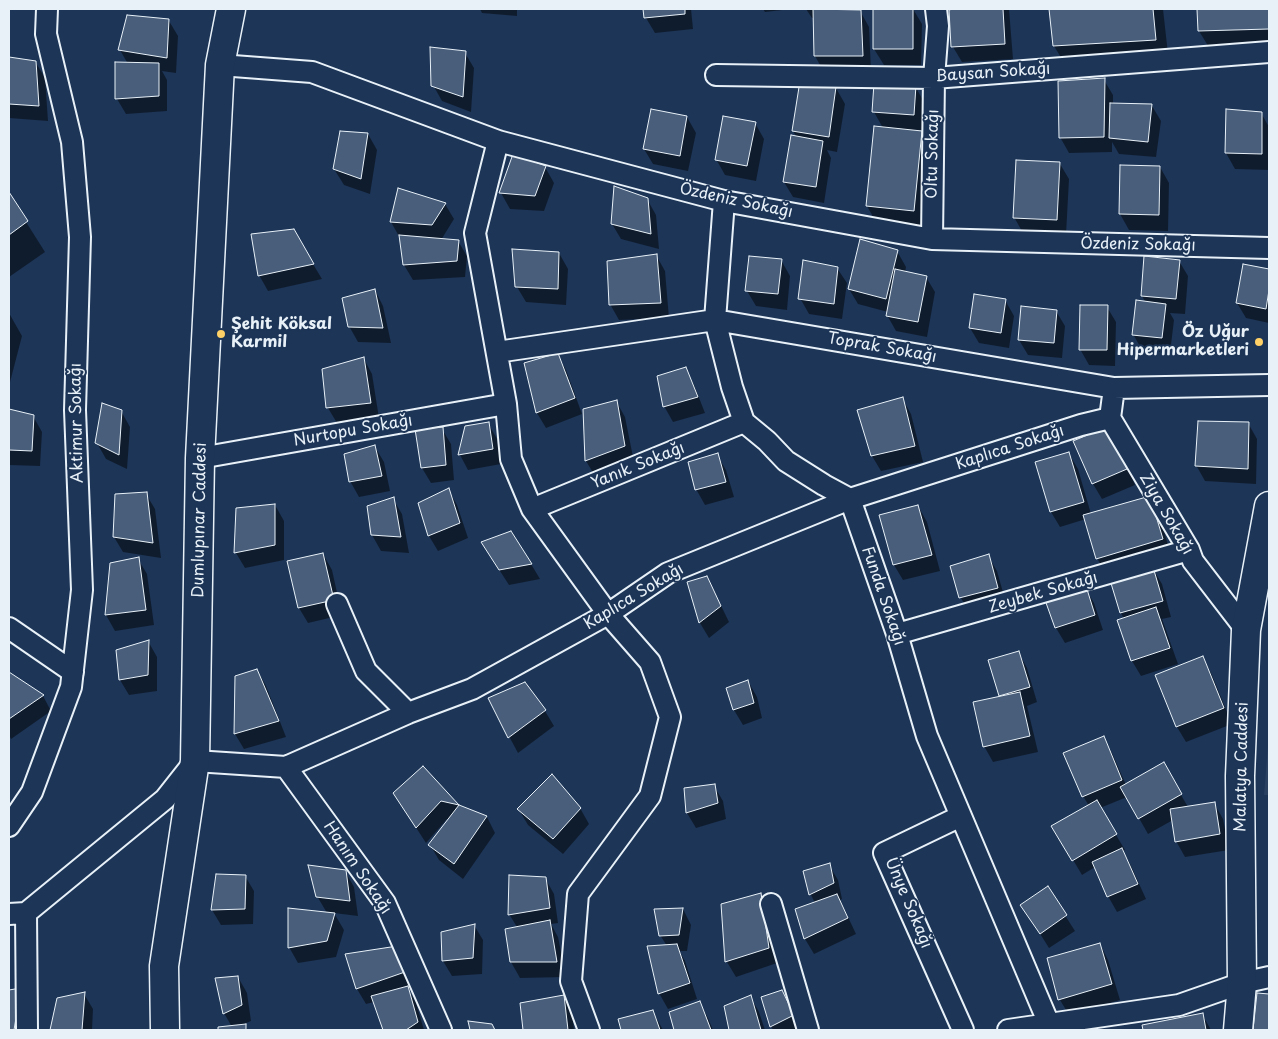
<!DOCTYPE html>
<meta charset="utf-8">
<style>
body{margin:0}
#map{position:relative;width:1278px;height:1039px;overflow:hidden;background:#1d3557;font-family:"Playpen Sans",sans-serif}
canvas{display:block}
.frame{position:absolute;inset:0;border:10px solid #e8f1f8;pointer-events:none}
</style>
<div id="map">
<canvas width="1278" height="1039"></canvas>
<div class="frame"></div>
</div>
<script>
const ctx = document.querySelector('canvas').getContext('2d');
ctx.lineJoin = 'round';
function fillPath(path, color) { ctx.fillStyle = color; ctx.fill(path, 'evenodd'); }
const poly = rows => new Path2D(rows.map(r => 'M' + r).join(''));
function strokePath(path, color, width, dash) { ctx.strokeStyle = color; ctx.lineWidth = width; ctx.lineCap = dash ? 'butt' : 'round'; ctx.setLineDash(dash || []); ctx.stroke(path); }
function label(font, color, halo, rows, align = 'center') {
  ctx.font = font + ' "Playpen Sans",sans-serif'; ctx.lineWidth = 4; ctx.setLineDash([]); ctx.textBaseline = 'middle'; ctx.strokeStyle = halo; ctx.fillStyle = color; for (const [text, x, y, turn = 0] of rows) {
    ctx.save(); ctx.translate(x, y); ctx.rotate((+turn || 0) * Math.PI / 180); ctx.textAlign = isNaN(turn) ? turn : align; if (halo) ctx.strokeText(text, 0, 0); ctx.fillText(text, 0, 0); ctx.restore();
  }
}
const built = poly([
 [1269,734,1269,795,1264,795]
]);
const shadow = poly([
 [480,9,517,9,517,16,482,13],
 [645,9,691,9,693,29,655,33,646,18],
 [763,9,791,9,765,12],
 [806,9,859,9,869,27,871,71,824,72,815,56,814,18,812,18],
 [874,9,913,9,922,24,921,65,884,65,874,49],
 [957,9,1009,9,1013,59,962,62,953,47,950,11],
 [1051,9,1163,9,1169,63,1068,69,1054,46],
 [1199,9,1269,9,1269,52,1213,54,1199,31],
 [169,21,178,36,176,73,162,71,167,80,167,111,126,114,117,99,128,64,120,50],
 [465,53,474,68,471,112,442,101,433,85],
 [9,58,36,63,45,78,48,121,9,118],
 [1104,80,1113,95,1113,104,1152,106,1161,121,1156,157,1119,154,1112,142,1112,152,1069,153,1060,137],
 [875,84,915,86,924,102,923,130,920,130,930,147,922,226,876,222,867,206,883,128,874,112],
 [836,88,845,104,837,152,827,150,831,158,824,203,793,197,784,182,797,138,793,131],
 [1261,113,1269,127,1269,170,1235,169,1226,153],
 [687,117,696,133,688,171,653,164,644,149],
 [755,123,764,139,756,181,725,175,716,159],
 [368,134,377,150,370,194,344,185,334,169],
 [514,156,545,167,554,183,544,211,510,209,501,193],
 [1060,164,1069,179,1066,235,1023,233,1014,217],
 [1121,166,1160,167,1169,183,1168,231,1129,230,1120,214],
 [9,195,45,252,9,277],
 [647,199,656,215,659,249,621,239,612,224],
 [445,204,454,219,441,240,458,241,467,256,465,277,413,280,404,265,400,238,391,222],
 [293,231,322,279,268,291,259,275],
 [897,251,906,267,905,273,926,277,935,292,927,337,896,331,887,315,888,312,858,304,849,289],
 [559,253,568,269,566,305,526,302,517,287],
 [656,255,665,271,669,318,619,320,610,304],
 [781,260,790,276,787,310,756,306,747,291],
 [1179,261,1188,276,1185,314,1170,313,1174,320,1170,353,1142,350,1133,334,1146,303,1142,296],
 [1244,266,1269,271,1269,323,1246,318,1237,303],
 [837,268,847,283,842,319,809,314,800,298],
 [375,290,383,306,391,343,358,342,349,326],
 [1005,300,1014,316,1009,348,979,343,970,328],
 [1107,307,1116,322,1115,366,1089,365,1080,349],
 [1056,311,1065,326,1062,358,1028,355,1019,340],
 [9,313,22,336,9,386],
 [557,354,566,370,582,414,546,428,537,413,526,364],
 [364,359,372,374,379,418,337,423,328,408],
 [685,369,694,385,705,413,673,422,664,406],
 [902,398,911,414,923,462,881,471,872,456,859,411],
 [616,401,625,417,634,462,595,476,586,461,584,410],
 [9,410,33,416,42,432,40,466,9,465],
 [121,411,130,427,127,469,106,459,97,443],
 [488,423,497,439,501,464,468,470,460,455,466,427],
 [1248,423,1257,439,1256,484,1205,481,1196,465],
 [442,429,451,444,454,480,431,483,422,468],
 [1075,442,1117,443,1135,485,1102,499,1093,484],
 [375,447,384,462,390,491,359,497,350,481],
 [1069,454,1078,469,1091,514,1158,513,1171,554,1106,574,1097,558,1086,519,1060,527,1051,512],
 [717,455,726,470,734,497,705,505,696,489],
 [448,489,457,505,468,538,438,551,429,536,420,503],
 [146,494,155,509,161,558,123,552,114,537],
 [393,499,402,514,409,553,381,551,372,535],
 [275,505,284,521,284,560,245,568,236,553,237,509],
 [918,506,927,522,940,571,903,580,894,565],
 [510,532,531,564,540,579,509,585,491,557],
 [323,554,332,570,342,615,308,623,299,608],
 [988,556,997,571,1006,603,970,614,961,598,952,566],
 [138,559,147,574,154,625,115,631,106,615,111,564],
 [1153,569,1162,584,1171,617,1162,619,1178,664,1141,676,1132,661,1124,619,1121,613,1112,580],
 [707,577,729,622,709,638,700,623,688,583],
 [1085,588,1094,603,1103,630,1065,643,1056,628],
 [148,641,157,657,157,691,129,695,120,680],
 [1018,652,1027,668,1037,702,1027,706,1038,752,993,762,984,746,1001,697,990,660],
 [1202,657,1211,673,1232,724,1186,742,1177,727,1157,676],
 [257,670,266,686,286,737,244,749,235,734],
 [9,673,43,696,51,711,11,739,9,735],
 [748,681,757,697,762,718,743,725,734,710,728,689],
 [525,684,545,711,554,726,518,753,489,699],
 [1103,738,1112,753,1126,785,1163,764,1188,807,1214,803,1223,819,1229,850,1185,857,1176,841,1173,820,1148,834,1127,797,1100,808,1125,850,1123,851,1131,866,1146,899,1117,912,1108,896,1095,867,1082,875,1053,826,1089,806,1083,796],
 [423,768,459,806,487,817,495,833,463,879,439,860,430,845,449,820,447,819,426,843,404,809],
 [714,786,723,801,726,819,696,828,687,813,685,789],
 [580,808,589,824,563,854,528,825,519,810],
 [829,865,838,880,842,899,840,900,856,934,814,954,805,939,796,910,815,903,811,895,805,872],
 [345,871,354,887,358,916,334,913,344,930,336,957,298,963,289,947,327,913,317,896],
 [245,876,254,891,253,924,221,925,212,910],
 [545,878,554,894,558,923,551,924,558,937,566,977,520,978,511,962,507,930,517,927,509,914],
 [1047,887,1075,931,1049,948,1022,905],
 [760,894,769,909,777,963,736,977,727,962,722,905],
 [683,909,691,925,687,951,679,951,685,961,697,999,668,1009,659,993,667,946,660,935],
 [474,925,483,940,482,974,452,976,443,961],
 [1100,944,1108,960,1120,1000,1069,1015,1060,1000,1048,959],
 [403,947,413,988,408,989,416,1003,424,1030,384,1030,374,1002,366,1004,357,989,347,955],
 [238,977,247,993,251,1021,244,1024,248,1030,220,1030,219,1028,232,1027,224,1013],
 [20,990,25,1030,9,1030,9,991],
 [782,991,791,1007,802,1030,773,1030,771,1026],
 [84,994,93,1009,92,1030,52,1030,58,999],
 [563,996,572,1012,574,1030,524,1030,521,1004],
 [750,996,759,1012,765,1030,730,1030,725,1007],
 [699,1002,708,1018,713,1030,675,1030,671,1013],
 [653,1012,663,1030,623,1030,620,1019],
 [1202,1014,1211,1030,1145,1030,1144,1026]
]);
const building = poly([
 [643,9,685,9,685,14,644,18,643,9],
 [813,9,861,10,863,56,814,56,813,9],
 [873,9,913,9,913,49,873,49,873,9],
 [953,9,1003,9,1005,44,951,47,949,10,953,9],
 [1049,9,1153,9,1156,40,1053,46,1049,9],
 [1197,9,1269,9,1269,29,1198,31,1197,9],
 [127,15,169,19,167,58,118,50,127,15],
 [430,47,466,51,463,97,431,86,430,47],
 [9,57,36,61,39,106,9,104,9,57],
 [115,62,159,63,159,96,115,99,115,62],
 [1105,78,1104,137,1059,138,1058,81,1105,78],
 [800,81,836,87,829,137,792,131,800,81],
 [874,83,916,85,914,115,872,112,874,83],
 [1110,103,1152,104,1148,142,1109,138,1110,103],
 [651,109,687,116,680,156,643,149,651,109],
 [1226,109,1262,112,1262,154,1225,153,1226,109],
 [723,116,756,122,747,166,715,160,723,116],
 [874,126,922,131,914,211,866,206,874,126],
 [340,131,368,133,361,179,333,169,340,131],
 [791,135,823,141,816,187,783,182,791,135],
 [513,154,546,166,535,196,499,193,513,154],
 [1016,160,1060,162,1057,220,1013,218,1016,160],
 [1120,165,1160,166,1159,215,1119,214,1120,165],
 [614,186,648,198,651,234,611,224,614,186],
 [398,188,446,203,432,225,390,222,398,188],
 [9,192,28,221,9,235,9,192],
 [294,229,314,264,258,276,251,234,294,229],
 [399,235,459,240,457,261,403,265,399,235],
 [860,239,898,250,886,299,848,289,860,239],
 [512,249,559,252,558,289,515,287,512,249],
 [657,254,661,303,609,305,607,261,657,254],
 [749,256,782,259,778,294,745,291,749,256],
 [1144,256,1180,260,1176,299,1141,296,1144,256],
 [803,260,838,267,834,304,798,299,803,260],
 [1243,264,1269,269,1269,290,1266,309,1236,303,1243,264],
 [895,269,927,276,918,322,886,316,895,269],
 [375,289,383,328,348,327,342,298,375,289],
 [974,294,1006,299,1001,333,969,328,974,294],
 [1136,300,1166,304,1162,338,1132,335,1136,300],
 [1080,305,1108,305,1107,350,1079,350,1080,305],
 [1021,306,1057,310,1054,343,1018,340,1021,306],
 [558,353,575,398,536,413,524,363,558,353],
 [364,357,371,403,326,408,322,369,364,357],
 [686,367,698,397,663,407,657,376,686,367],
 [903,397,915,446,871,456,857,410,903,397],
 [617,400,625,446,585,461,583,409,617,400],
 [102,403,122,410,119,455,95,443,102,403],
 [9,409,34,415,32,451,9,450,9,409],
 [1198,421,1249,422,1248,469,1195,466,1198,421],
 [489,422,493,449,458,455,465,426,489,422],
 [1109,426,1127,469,1092,484,1073,441,1109,426],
 [443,427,446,465,421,468,415,429,443,427],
 [375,445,382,476,349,482,344,454,375,445],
 [1069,452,1084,502,1050,512,1035,462,1069,452],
 [718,453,726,482,695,490,688,462,718,453],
 [449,488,460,523,428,536,418,503,449,488],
 [147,492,153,543,113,537,115,494,147,492],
 [1150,496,1163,539,1096,559,1083,515,1150,496],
 [394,497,401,537,371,535,367,506,394,497],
 [275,504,275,545,234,553,236,508,275,504],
 [918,505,932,555,893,565,879,515,918,505],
 [511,531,532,564,499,570,481,542,511,531],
 [323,553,334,600,298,608,287,561,323,553],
 [989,554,998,588,959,598,950,566,989,554],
 [139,557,146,610,105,615,110,563,139,557],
 [1153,567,1163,601,1120,613,1110,580,1153,567],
 [707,576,721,606,699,623,687,582,707,576],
 [1086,586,1095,615,1055,628,1045,600,1086,586],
 [1156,607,1170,648,1131,661,1117,620,1156,607],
 [149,640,148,675,119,680,116,650,149,640],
 [1019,651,1030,687,999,696,988,660,1019,651],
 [1203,656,1224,708,1176,727,1155,675,1203,656],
 [257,669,279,721,234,734,235,676,257,669],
 [9,672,44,695,9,719,9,672],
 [748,680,754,703,733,710,726,688,748,680],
 [525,682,546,710,508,738,488,698,525,682],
 [1020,692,1030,736,983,747,973,702,1020,692],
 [1104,736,1122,780,1082,797,1063,753,1104,736],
 [1164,762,1182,794,1138,819,1120,787,1164,762],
 [423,766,459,805,441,801,416,828,393,793,423,766],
 [552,774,581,808,553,839,517,809,552,774],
 [715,784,718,803,686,813,684,788,715,784],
 [1097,800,1117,834,1072,861,1051,826,1097,800],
 [1215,802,1220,834,1175,842,1170,809,1215,802],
 [459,805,487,816,454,864,428,845,459,805],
 [1122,848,1138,884,1107,897,1092,862,1122,848],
 [830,863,834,883,809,895,803,871,830,863],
 [308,865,346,870,350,901,316,897,308,865],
 [216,874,246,875,245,909,211,910,216,874],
 [509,875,546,877,550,908,508,915,509,875],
 [1048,886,1067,915,1040,934,1020,905,1048,886],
 [761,893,769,948,725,962,721,904,761,893],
 [837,894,848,918,804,939,795,909,837,894],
 [288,908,335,913,327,941,288,948,288,908],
 [683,908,679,935,659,936,654,909,683,908],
 [550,920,557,962,510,962,505,929,550,920],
 [475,924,473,958,442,961,441,932,475,924],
 [1100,943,1112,984,1058,1000,1047,958,1100,943],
 [677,944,690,983,658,994,647,946,677,944],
 [404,945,405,972,356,989,345,954,404,945],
 [238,976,242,1005,223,1014,215,978,238,976],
 [408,986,418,1022,406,1030,383,1030,371,996,408,986],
 [21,988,14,1030,9,1030,9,990,21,988],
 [782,990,794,1015,770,1027,761,997,782,990],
 [85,992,82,1030,50,1030,57,998,85,992],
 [1257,993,1269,994,1269,1030,1253,1030,1257,993],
 [564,995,568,1030,523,1030,520,1003,564,995],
 [751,995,761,1030,729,1030,724,1006,751,995],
 [700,1001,711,1030,674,1030,669,1012,700,1001],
 [653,1010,660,1030,621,1030,618,1019,653,1010],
 [1203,1013,1206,1030,1143,1030,1142,1025,1203,1013],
 [468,1021,492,1024,495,1030,470,1030,468,1021],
 [246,1024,246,1030,218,1030,218,1027,246,1024]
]);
const street = poly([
 [220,65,312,72,498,141,724,201,932,239,1269,248],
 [716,75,934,78,1269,52],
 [498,141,475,233,506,404,511,459,532,509,608,614,650,662,670,717,650,796,578,894,571,981,589,1030],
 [724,201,715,320,732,387,744,422,767,441,786,461,824,485,850,499,897,634,927,736,1049,1024],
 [932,239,934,78,938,26,936,9],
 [497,352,715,320,1114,388,1269,385],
 [1114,388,1110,418,1189,550,1193,561,1246,630],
 [200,458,506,404],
 [532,509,744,422],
 [337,604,366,671,408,713],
 [9,628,73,672],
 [897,634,1189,550],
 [286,767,385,903,441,1030],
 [961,816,884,853,963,1030],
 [9,826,32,792,71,687,82,590,75,410,80,237,72,142,46,34,47,9],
 [771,904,808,1030],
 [26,913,27,1030],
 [9,914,26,913,165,799,195,761,286,767,408,713,472,689,608,614,668,573,850,499,1081,425,1110,418],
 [1008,1030,1179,1005,1242,983,1269,977]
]);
const secondary = poly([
 [165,1030,164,966,195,761,200,458,220,65,231,9],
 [1238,1030,1242,983,1240,776,1246,630,1269,506]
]);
const markers = [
 [221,334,5,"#ffd166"],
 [1259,342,5,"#ffd166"]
];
const streetNames = [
 ["Baysan Sokağı",993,73,-4],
 ["Oltu Sokağı",933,154,-89],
 ["Özdeniz Sokağı",736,201,12],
 ["Özdeniz Sokağı",1138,245,1],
 ["Toprak Sokağı",882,348,10],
 ["Aktimur Sokağı",77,423,-91],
 ["Nurtopu Sokağı",353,431,-10],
 ["Kaplıca Sokağı",1010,448,-18],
 ["Yanık Sokağı",638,466,-22],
 ["Ziya Sokağı",1166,514,60],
 ["Dumlupınar Caddesi",200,520,-89],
 ["Zeybek Sokağı",1043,593,-16],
 ["Funda Sokağı",883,596,71],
 ["Kaplıca Sokağı",634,597,-31],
 ["Malatya Caddesi",1242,767,-89],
 ["Hanım Sokağı",357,868,56],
 ["Ünye Sokağı",908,903,67]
];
const poiNames = [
 ["Şehit Köksal",231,325],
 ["Karmil",231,343],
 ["Öz Uğur",1249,333,"right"],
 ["Hipermarketleri",1249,351,"right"]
];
fillPath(built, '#2a4162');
fillPath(shadow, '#0007');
fillPath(building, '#495e7a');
strokePath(building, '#e8f1f8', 1);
strokePath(street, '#e8f1f8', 24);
strokePath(secondary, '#e8f1f8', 31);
strokePath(street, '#1d3557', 20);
strokePath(secondary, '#1d3557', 28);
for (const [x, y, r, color] of markers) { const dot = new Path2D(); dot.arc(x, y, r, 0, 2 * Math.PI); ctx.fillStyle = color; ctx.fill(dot); strokePath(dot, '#1d3557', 2); }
label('16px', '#e8f1f8', '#1d3557', streetNames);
label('bold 16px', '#e8f1f8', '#1d3557', poiNames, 'left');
</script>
